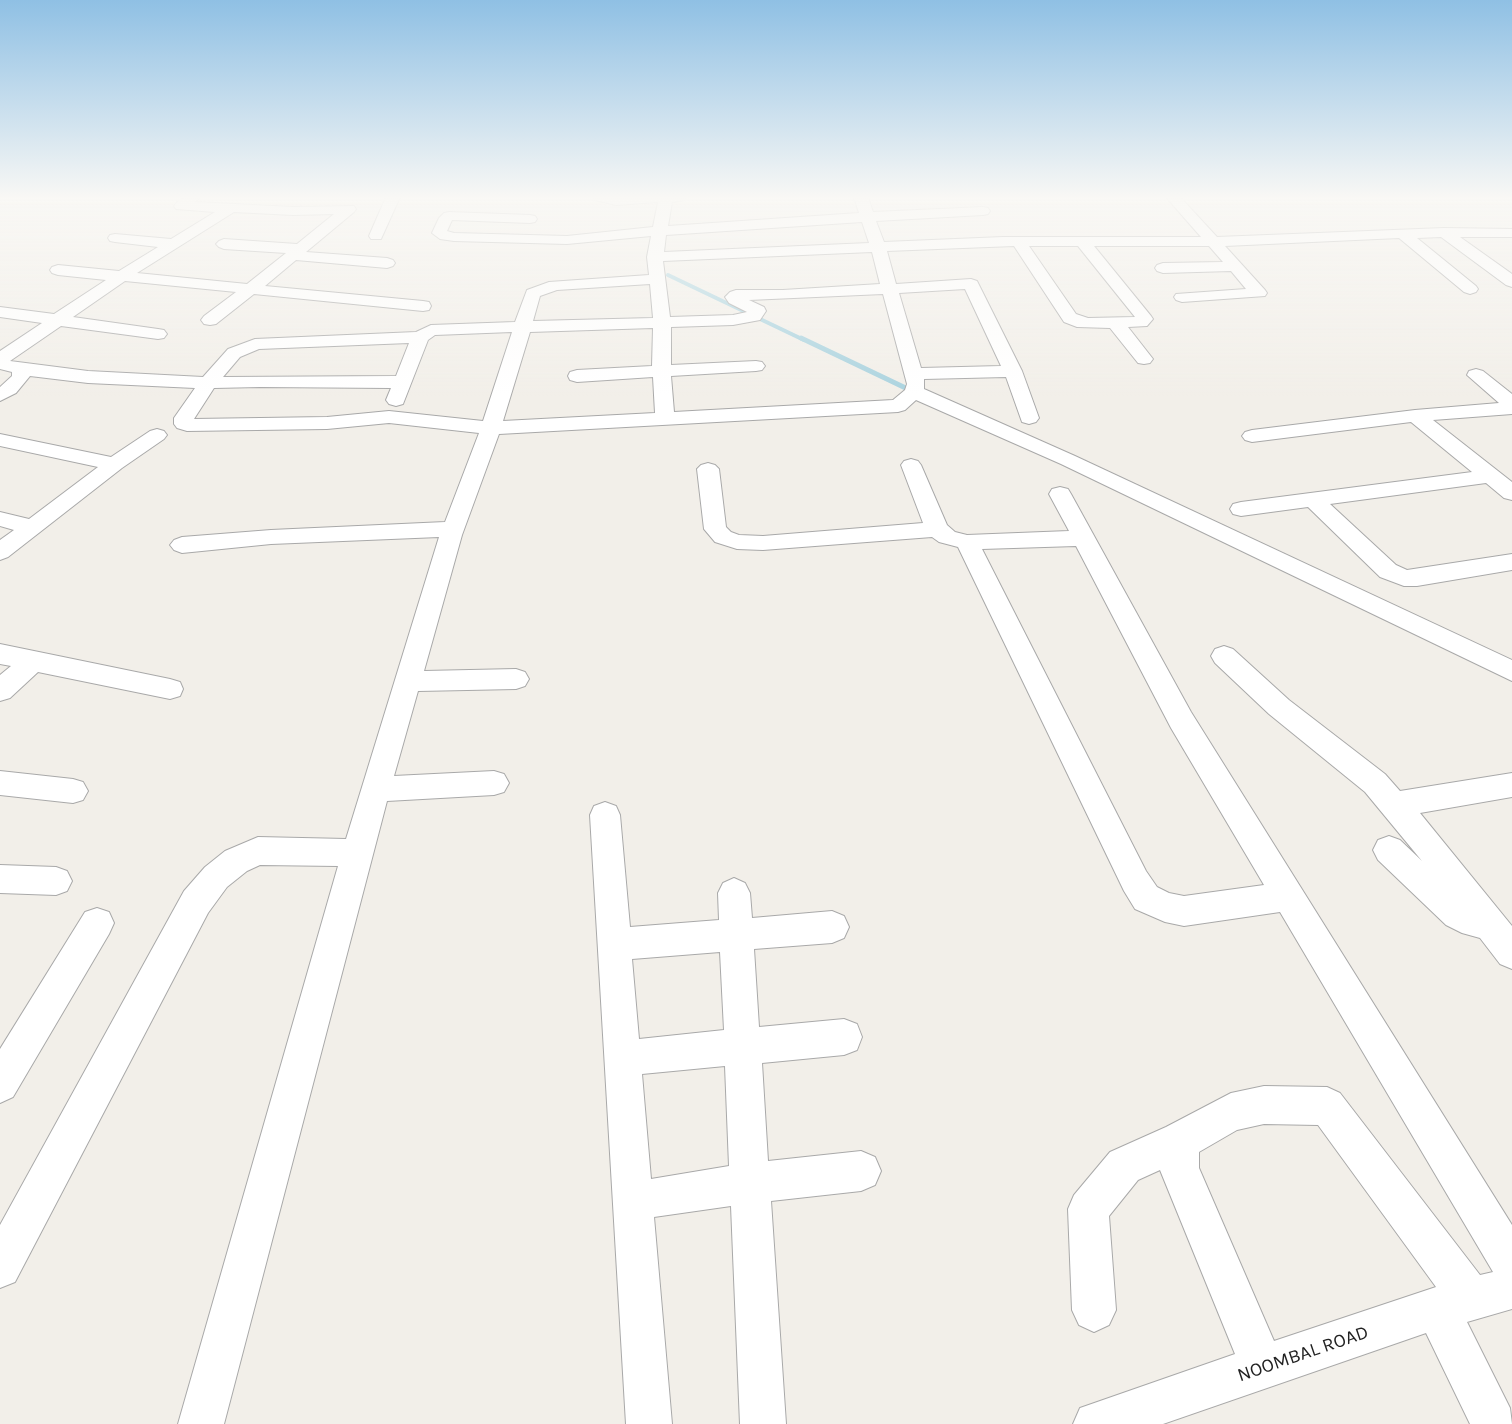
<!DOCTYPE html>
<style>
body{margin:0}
canvas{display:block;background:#f2efe9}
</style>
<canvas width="1512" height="1424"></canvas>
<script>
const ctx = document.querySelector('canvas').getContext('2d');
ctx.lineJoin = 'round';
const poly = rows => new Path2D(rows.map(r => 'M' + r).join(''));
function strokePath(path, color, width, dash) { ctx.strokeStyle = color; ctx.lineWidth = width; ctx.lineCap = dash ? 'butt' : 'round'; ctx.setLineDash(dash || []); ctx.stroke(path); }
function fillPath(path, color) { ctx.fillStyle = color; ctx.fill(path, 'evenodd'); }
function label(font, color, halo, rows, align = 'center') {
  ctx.font = font + ' Karla,sans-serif'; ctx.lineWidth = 4; ctx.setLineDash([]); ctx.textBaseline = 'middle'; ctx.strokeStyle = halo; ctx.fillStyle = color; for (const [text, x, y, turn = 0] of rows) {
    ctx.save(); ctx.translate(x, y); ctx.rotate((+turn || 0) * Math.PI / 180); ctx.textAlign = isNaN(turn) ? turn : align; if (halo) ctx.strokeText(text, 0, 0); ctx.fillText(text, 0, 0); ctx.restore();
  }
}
const streamFar1 = poly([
 [668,275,804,340]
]);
const stream = poly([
 [801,338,914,392]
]);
const minor = poly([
 [185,197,200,197,195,202,293,207,354,206,356,209,354,212,306,252,387,258,393,260,395,263,393,266,387,268,296,260,265,286,423,301,429,302,431,306,429,310,423,311,254,294,216,324,210,325,204,324,201,320,204,316,236,292,125,281,73,317,158,329,164,330,167,334,164,338,158,339,61,326,10,361,88,371,203,377,228,349,255,339,416,332,431,325,515,322,527,290,549,282,649,275,647,257,651,236,567,244,454,241,440,239,432,233,439,218,444,213,449,212,530,215,535,216,537,219,535,222,530,223,452,220,447,231,454,233,567,236,653,227,658,202,616,205,595,200,593,197,686,197,684,200,672,202,668,226,859,213,854,197,868,197,873,212,983,207,988,208,990,211,988,214,983,215,876,221,884,242,1003,237,1201,237,1166,197,1180,197,1217,237,1444,228,1512,229,1512,237,1460,237,1512,274,1512,287,1506,285,1441,237,1417,238,1476,286,1478,289,1476,292,1470,294,1464,292,1399,238,1225,246,1265,290,1267,293,1265,296,1182,302,1176,300,1174,297,1176,294,1246,289,1231,271,1163,273,1157,271,1155,268,1157,265,1163,263,1223,262,1209,246,1094,246,1151,316,1153,319,1147,326,1128,327,1153,359,1150,363,1144,364,1138,363,1110,328,1077,327,1064,322,1014,246,887,251,896,284,971,279,977,281,1022,371,1039,418,1036,422,1029,424,1022,422,1006,377,924,379,924,389,1075,456,1512,660,1512,681,1061,464,916,400,905,410,898,412,499,434,462,535,424,671,516,669,525,672,529,679,525,686,516,689,418,691,394,776,494,771,504,774,509,783,504,792,494,795,387,801,224,1424,178,1424,338,866,260,865,247,871,227,887,208,913,15,1282,0,1288,0,1225,184,891,205,867,225,851,258,837,346,839,439,537,271,544,182,553,174,550,170,545,174,540,182,537,271,530,445,522,479,433,389,423,327,429,187,431,177,428,174,424,174,418,195,388,88,383,30,376,16,393,0,401,0,387,12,376,12,372,0,369,0,351,42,323,0,317,0,307,54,314,106,280,58,275,52,273,50,270,52,267,58,265,119,271,158,247,115,242,110,241,108,238,110,235,115,234,171,239,215,212,176,209,174,206,176,203,185,197],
 [234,212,293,215,334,214,297,244,224,239,219,241,216,244,219,247,224,249,286,253,247,284,137,273,234,212],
 [862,222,869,243,664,252,666,235,862,222],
 [1029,246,1078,246,1135,317,1088,318,1076,314,1029,246],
 [872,252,880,284,783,290,736,290,730,292,725,297,729,303,747,312,733,315,670,317,663,261,872,252],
 [650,284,653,318,533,321,540,296,557,290,650,284],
 [965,289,1001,366,921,368,899,293,965,289],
 [883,294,907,384,905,390,893,400,674,412,671,376,756,371,762,370,765,366,762,362,756,361,671,365,671,327,733,325,760,320,766,311,764,307,749,300,883,294],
 [653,328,652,366,577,370,570,372,568,376,570,380,577,382,653,377,655,413,503,421,530,332,653,328],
 [512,332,483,421,389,411,327,417,194,419,214,388,260,387,391,388,386,400,389,404,396,406,403,404,428,340,435,335,512,332],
 [409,343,396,376,223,377,240,357,259,349,409,343],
 [386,197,400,197,381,239,371,239,369,236,386,197],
 [1476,369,1483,371,1512,394,1512,414,1433,420,1512,482,1512,500,1504,498,1486,483,1330,504,1396,565,1407,570,1512,554,1512,570,1417,586,1404,586,1380,577,1308,507,1241,516,1233,514,1230,509,1233,504,1241,502,1472,472,1411,422,1252,442,1245,440,1242,436,1245,432,1252,430,1415,410,1499,403,1467,375,1469,371,1476,369],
 [157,429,164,431,167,435,164,439,122,468,8,557,0,560,0,540,14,530,0,526,0,512,29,519,98,467,0,446,0,434,111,457,150,431,157,429],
 [911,459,918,461,921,465,947,525,955,532,967,535,1069,531,1049,494,1052,489,1060,487,1068,489,1071,494,1191,712,1512,1225,1512,1309,1467,1322,1510,1408,1512,1424,1470,1424,1426,1333,1163,1424,1073,1424,1080,1408,1235,1354,1160,1170,1138,1180,1109,1216,1116,1310,1109,1325,1094,1332,1079,1325,1072,1310,1068,1209,1074,1195,1110,1152,1166,1127,1231,1093,1264,1086,1327,1087,1340,1093,1480,1275,1493,1272,1280,912,1184,926,1165,922,1135,909,1124,891,958,547,939,542,932,537,763,550,737,549,715,542,704,529,697,469,701,465,708,463,715,465,719,469,726,527,731,532,739,535,763,536,923,523,901,465,904,461,911,459],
 [1076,546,1171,728,1264,885,1184,896,1169,893,1157,887,1146,871,982,549,1076,546],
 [1264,1124,1318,1125,1436,1287,1274,1341,1199,1168,1199,1152,1237,1130,1264,1124],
 [0,644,170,679,180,682,183,689,180,696,170,699,38,672,10,698,0,701,0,675,11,666,0,664,0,644],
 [1224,646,1233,649,1289,700,1385,774,1400,791,1512,773,1512,797,1420,813,1512,926,1512,969,1500,964,1480,938,1462,933,1446,925,1378,860,1373,850,1378,840,1389,836,1400,840,1422,861,1365,792,1269,714,1215,663,1211,656,1215,649,1224,646],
 [0,771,73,779,83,782,88,791,83,800,73,803,0,795,0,771],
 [605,802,616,806,620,815,630,927,719,920,718,893,723,883,734,878,745,883,750,893,752,918,832,911,844,916,849,927,844,938,832,943,754,949,759,1027,844,1019,857,1024,862,1037,857,1050,844,1055,762,1063,768,1161,861,1151,875,1157,881,1171,875,1185,861,1191,771,1201,786,1424,740,1424,731,1206,654,1217,672,1424,626,1424,590,815,594,806,605,802],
 [720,952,724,1030,639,1039,632,959,720,952],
 [725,1066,729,1166,651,1179,642,1074,725,1066],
 [0,865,56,867,67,871,72,881,67,891,56,895,0,893,0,865],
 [97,908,109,912,114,923,109,934,13,1097,0,1103,0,1049,85,912,97,908]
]);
const nearStreetnames = [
 ["NOOMBAL ROAD",1303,1354,-19]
];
strokePath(streamFar1, '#aad3df', 4);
strokePath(stream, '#aad3df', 5);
strokePath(minor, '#a9a9a9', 2);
fillPath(minor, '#fff');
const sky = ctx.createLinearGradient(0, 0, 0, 396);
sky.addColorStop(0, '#8fc0e4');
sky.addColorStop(0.5, '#f9f8f5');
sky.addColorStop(1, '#f9f8f500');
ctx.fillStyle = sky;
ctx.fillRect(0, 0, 1512, 396);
label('19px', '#222', '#fff', nearStreetnames);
</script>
